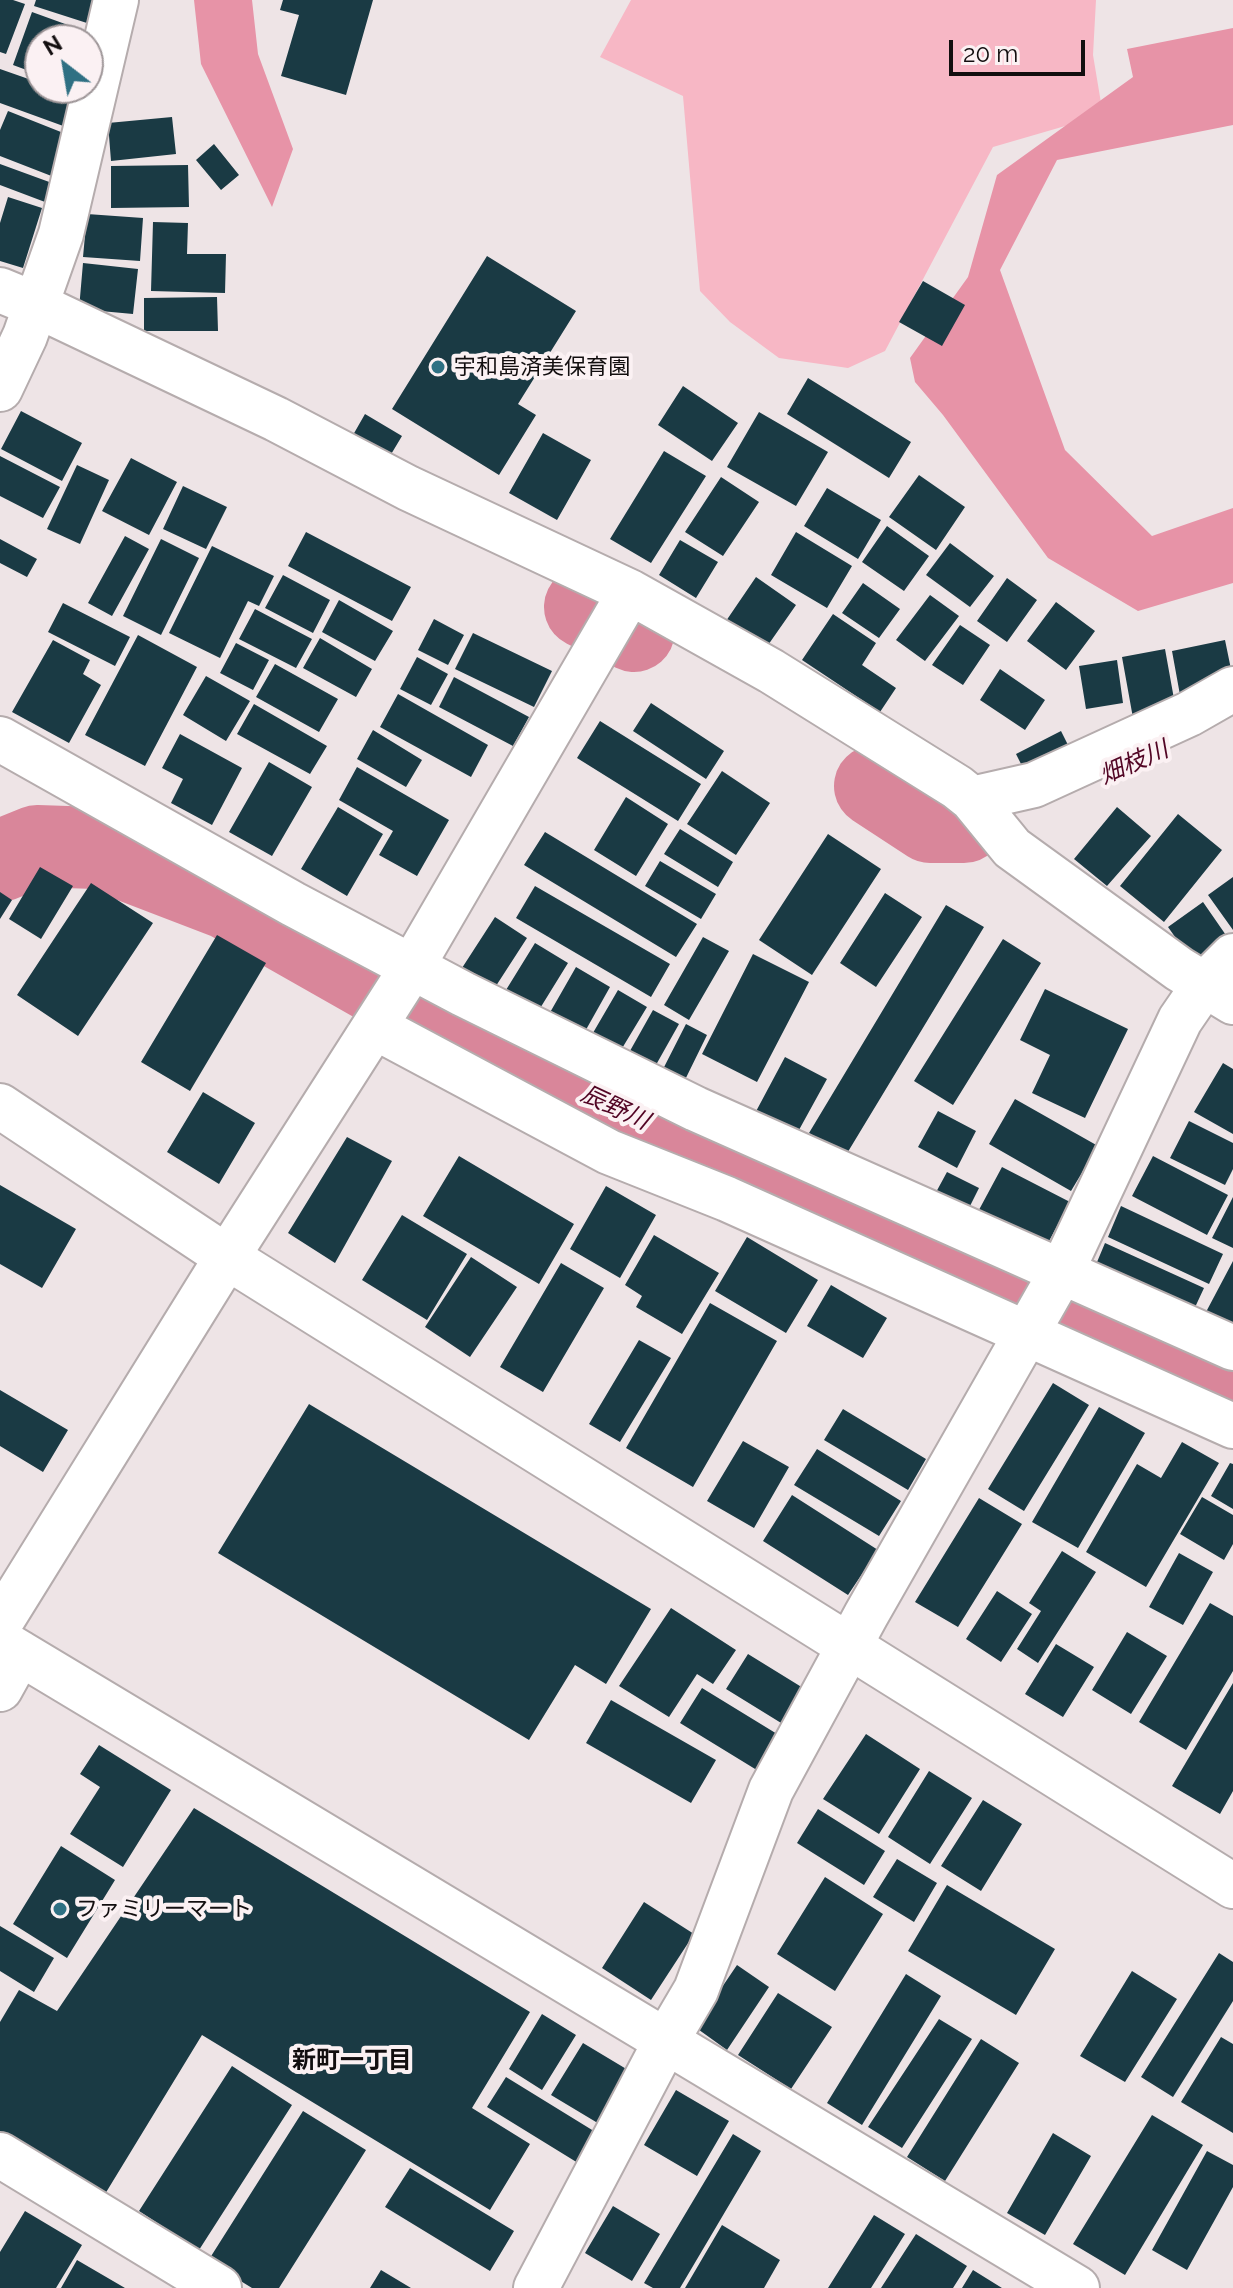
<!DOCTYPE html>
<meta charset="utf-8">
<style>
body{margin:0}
#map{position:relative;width:1233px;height:2288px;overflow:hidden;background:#eee4e6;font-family:Raleway,sans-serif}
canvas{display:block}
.north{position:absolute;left:24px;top:24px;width:80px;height:80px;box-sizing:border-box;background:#fbf1f3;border:2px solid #9e9698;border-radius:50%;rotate:329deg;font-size:22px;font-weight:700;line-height:32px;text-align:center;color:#120e0f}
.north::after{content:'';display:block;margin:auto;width:28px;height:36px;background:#2f7083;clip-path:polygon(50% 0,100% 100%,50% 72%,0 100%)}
.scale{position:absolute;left:949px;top:40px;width:136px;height:36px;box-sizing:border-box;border:4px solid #120e0f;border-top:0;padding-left:10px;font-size:24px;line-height:28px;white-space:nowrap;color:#120e0f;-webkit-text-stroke:6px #fbf1f3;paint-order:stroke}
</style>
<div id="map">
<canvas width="1233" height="2288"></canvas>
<div class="north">N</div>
<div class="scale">20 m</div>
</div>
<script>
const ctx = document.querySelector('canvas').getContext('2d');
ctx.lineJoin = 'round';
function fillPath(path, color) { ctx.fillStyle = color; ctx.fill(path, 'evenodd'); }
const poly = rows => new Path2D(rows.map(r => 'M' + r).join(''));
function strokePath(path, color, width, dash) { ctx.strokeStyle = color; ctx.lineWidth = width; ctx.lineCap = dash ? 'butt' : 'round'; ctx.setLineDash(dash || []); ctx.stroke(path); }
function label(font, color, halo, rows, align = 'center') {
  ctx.font = font + ' Raleway,"Noto Sans JP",sans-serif'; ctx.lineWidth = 8; ctx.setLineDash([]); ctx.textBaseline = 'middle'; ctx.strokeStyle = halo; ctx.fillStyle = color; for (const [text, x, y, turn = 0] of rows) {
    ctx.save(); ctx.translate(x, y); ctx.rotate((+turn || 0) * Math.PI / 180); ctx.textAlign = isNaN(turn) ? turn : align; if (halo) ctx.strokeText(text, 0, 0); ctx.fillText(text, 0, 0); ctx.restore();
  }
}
const green = poly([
 [631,0,1096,0,1093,55,1103,115,993,147,885,351,848,368,779,358,730,322,700,291,683,96,600,57]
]);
const forest = poly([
 [194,0,252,0,258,54,293,149,272,207,201,64],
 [1233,28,1233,125,1057,160,1000,270,1065,450,1152,536,1233,508,1233,583,1138,611,1048,558,943,415,915,382,910,358,968,277,997,175,1133,77,1127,49]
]);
const river = poly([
 [585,607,634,631],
 [875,786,930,822,964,822],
 [0,861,37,846,96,848,229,899,458,1029,585,1095,1233,1392]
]);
const building = poly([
 [0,0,13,0,25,4,6,54,0,52],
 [36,0,98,0,90,24,34,6],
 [283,0,373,0,346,95,281,76,299,15,280,10],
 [32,12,90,33,88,40,40,40,40,75,13,65],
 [0,69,40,83,40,88,54,88,78,96,66,127,0,103],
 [8,111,71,136,54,177,0,156,0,130],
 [172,117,176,154,111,161,108,123],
 [214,144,239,175,221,190,196,160],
 [0,164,52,183,45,202,0,185],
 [188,165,189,207,111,208,111,166],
 [8,197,42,208,23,268,0,261,0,223],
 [87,214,143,218,140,261,83,257],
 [153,222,188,223,187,254,226,254,225,293,151,291],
 [487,256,576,311,518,404,536,415,499,475,392,409],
 [83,263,138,269,133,314,79,309],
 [923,281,965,305,942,346,899,322],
 [217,297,218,331,144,331,144,298],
 [808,378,911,442,889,478,787,414],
 [683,386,738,423,712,461,658,425],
 [21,411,82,443,62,481,1,449],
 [759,412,828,452,796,506,727,467],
 [365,414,402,436,390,456,353,435],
 [543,433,591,460,557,520,509,493],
 [664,451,706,476,651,563,610,539],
 [0,456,60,487,43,518,0,496],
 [131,458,177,482,149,535,102,511],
 [77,465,109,480,80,544,47,529],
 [919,475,965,507,936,550,889,517],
 [721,477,759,502,723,556,685,532],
 [183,486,227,507,206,549,163,529],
 [827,488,881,520,858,559,804,526],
 [887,526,929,556,904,591,862,562],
 [306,532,411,587,392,621,288,566],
 [796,532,852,566,827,608,771,575],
 [125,536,149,549,112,616,88,603],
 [0,539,37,559,27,577,0,563],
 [161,539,199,558,161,635,123,616],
 [680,540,718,562,696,598,659,575],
 [950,543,994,576,970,607,926,575],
 [212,546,274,576,259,606,248,601,220,658,169,633],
 [283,575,330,600,313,633,265,608],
 [756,577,796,605,766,648,726,621],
 [1007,578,1037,600,1007,642,977,621],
 [863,583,900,609,879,638,842,613],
 [930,595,959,616,925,661,896,640],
 [339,600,393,631,375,661,322,632],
 [1056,602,1095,631,1066,670,1027,641],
 [63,603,130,637,115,666,48,632],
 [255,609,312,639,296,668,239,639],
 [833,614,876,643,862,665,896,688,880,712,802,660],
 [434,619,464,635,448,665,418,650],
 [960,625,990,645,963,685,932,665],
 [473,633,552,671,534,707,455,669],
 [138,635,197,667,145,766,85,735],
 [320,638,372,669,356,697,303,668],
 [53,640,90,660,83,674,101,685,69,743,12,712],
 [1225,640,1233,679,1180,695,1172,651],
 [236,643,269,660,253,690,220,673],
 [1165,649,1176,710,1133,718,1122,657],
 [417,657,448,674,431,705,400,689],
 [1117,660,1123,703,1086,709,1079,666],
 [275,664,338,699,319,732,256,697],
 [1000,669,1045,700,1025,730,980,700],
 [206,676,250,701,226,741,183,715],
 [454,677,529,717,513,746,439,707],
 [398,694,488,745,471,777,380,727],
 [651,703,724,751,706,779,633,731],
 [254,704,327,746,310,774,237,734],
 [600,721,701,784,678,821,577,758],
 [373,730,422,760,406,787,357,759],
 [1061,731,1075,759,1030,782,1016,754],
 [180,734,242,768,212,825,171,803,183,779,162,768],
 [269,762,312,787,272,856,229,832],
 [357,767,449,820,417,876,379,855,393,831,339,800],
 [722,771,770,803,736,855,687,824],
 [626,797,668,824,636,876,594,850],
 [338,807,383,834,347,896,301,869],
 [1117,807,1151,836,1107,886,1074,859],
 [1178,814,1222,850,1164,922,1120,886],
 [680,829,733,862,718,887,664,854],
 [545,832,697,924,676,957,524,865],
 [828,834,881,869,812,975,759,940],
 [660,861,716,894,701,919,645,886],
 [40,867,73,886,41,939,9,919],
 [1233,877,1233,930,1208,895],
 [91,883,153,923,78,1036,17,995],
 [535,886,670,964,651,997,516,918],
 [0,892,12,900,0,919],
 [885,893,922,917,876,987,840,963],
 [1203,902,1230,941,1195,965,1168,927],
 [946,905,984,927,846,1155,809,1133],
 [495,917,527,938,494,989,462,968],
 [217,935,266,963,190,1091,141,1062],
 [703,937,729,951,689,1020,664,1005],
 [1003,939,1041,963,953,1105,914,1081],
 [535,943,568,963,539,1010,506,990],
 [753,954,809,982,757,1082,702,1054],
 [576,967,610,987,583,1035,548,1016],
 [1045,989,1128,1029,1085,1118,1032,1093,1050,1055,1020,1040],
 [618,990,647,1007,618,1055,590,1038],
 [653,1010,679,1024,652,1072,626,1058],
 [686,1024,707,1035,681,1088,659,1077],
 [785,1057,827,1079,794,1139,753,1117],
 [1223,1063,1233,1069,1233,1134,1194,1112],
 [203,1092,255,1123,219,1184,167,1152],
 [1015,1099,1098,1146,1071,1191,989,1144],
 [938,1111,976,1131,957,1168,918,1147],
 [1189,1121,1233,1143,1233,1169,1225,1185,1170,1158],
 [347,1137,392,1161,335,1263,288,1233],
 [459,1156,574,1224,539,1284,423,1216],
 [1153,1156,1228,1195,1207,1235,1132,1196],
 [1002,1167,1070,1202,1041,1256,973,1221],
 [947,1172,979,1188,961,1224,928,1207],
 [0,1185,76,1229,42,1288,0,1264],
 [606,1186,656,1215,620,1278,570,1249],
 [1233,1197,1233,1248,1212,1238],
 [1121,1206,1223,1254,1209,1284,1108,1237],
 [402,1215,467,1254,427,1320,362,1280],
 [654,1235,719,1273,682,1334,636,1307,642,1296,625,1285],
 [747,1237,818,1280,786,1333,715,1291],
 [1105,1243,1204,1288,1190,1318,1092,1274],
 [471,1257,517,1287,470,1357,425,1327],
 [1233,1261,1233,1326,1206,1312],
 [561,1263,604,1288,543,1392,500,1367],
 [831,1285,887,1318,863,1358,807,1326],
 [710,1303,777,1341,693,1487,626,1448],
 [639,1340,671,1358,620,1442,589,1424],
 [1053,1383,1089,1405,1024,1511,988,1489],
 [0,1390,68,1430,43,1472,0,1446],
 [309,1404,651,1609,606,1684,575,1665,529,1740,218,1553],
 [1099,1407,1145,1433,1078,1548,1032,1522],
 [843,1409,926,1459,908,1490,824,1440],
 [743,1441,789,1467,754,1528,707,1501],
 [1182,1442,1219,1463,1146,1587,1086,1552,1137,1464,1161,1478],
 [817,1449,901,1501,879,1536,794,1485],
 [1230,1463,1233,1464,1233,1509,1211,1496],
 [792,1495,878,1550,848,1595,763,1541],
 [1202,1497,1233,1515,1233,1544,1224,1560,1180,1534],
 [979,1498,1022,1524,958,1627,915,1602],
 [1062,1551,1096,1572,1038,1663,1017,1649,1041,1611,1029,1603],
 [1179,1553,1213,1572,1183,1625,1149,1607],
 [997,1591,1032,1614,1001,1662,966,1639],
 [1210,1603,1233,1616,1233,1671,1186,1750,1139,1722],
 [671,1608,736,1650,713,1684,697,1674,669,1717,619,1686],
 [1127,1632,1167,1656,1131,1714,1092,1690],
 [1056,1644,1094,1667,1063,1717,1025,1694],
 [748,1654,808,1691,786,1726,726,1689],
 [1233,1683,1233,1791,1220,1814,1172,1786],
 [702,1688,782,1737,760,1772,680,1723],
 [611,1700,716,1760,691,1803,586,1743],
 [866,1734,920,1769,879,1834,823,1799],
 [99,1745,171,1790,123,1867,70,1834,100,1787,80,1774],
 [929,1771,972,1798,930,1864,888,1837],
 [983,1800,1022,1824,981,1891,941,1866],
 [194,1808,530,2012,472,2108,530,2144,490,2210,202,2035,102,2199,0,2137,0,2022,19,1990,57,2011],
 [818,1809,885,1851,864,1885,797,1843],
 [61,1846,115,1880,67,1958,13,1924],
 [897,1859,937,1883,914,1922,873,1897],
 [825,1877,883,1914,835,1991,777,1954],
 [947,1885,1055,1949,1016,2015,908,1951],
 [644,1902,694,1934,651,2000,602,1968],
 [0,1926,54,1958,34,1992,0,1971],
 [1219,1953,1233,1962,1233,2001,1173,2097,1141,2077],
 [737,1965,769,1987,727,2050,695,2027],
 [1132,1971,1177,1999,1125,2082,1080,2056],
 [906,1974,941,1996,862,2125,827,2103],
 [778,1993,832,2027,791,2089,738,2055],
 [542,2014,576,2035,542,2090,509,2069],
 [939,2019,972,2039,902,2148,868,2127],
 [1221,2037,1233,2044,1233,2133,1181,2102],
 [981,2039,1019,2063,945,2181,907,2157],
 [583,2043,633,2073,601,2125,551,2095],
 [232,2066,292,2105,199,2250,139,2211],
 [506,2077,597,2133,578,2163,487,2107],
 [676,2090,729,2121,697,2176,644,2145],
 [303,2111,366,2150,279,2288,252,2288,208,2261],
 [1152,2115,1203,2145,1125,2275,1073,2244],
 [1053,2133,1091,2156,1045,2235,1007,2213],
 [733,2134,761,2151,680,2288,653,2288,644,2283],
 [1207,2151,1233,2165,1233,2187,1187,2270,1152,2250],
 [410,2168,514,2231,490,2271,385,2207],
 [613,2206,660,2234,632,2281,585,2253],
 [25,2211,82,2245,56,2288,0,2288,0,2252],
 [874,2215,905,2234,871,2288,828,2288],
 [722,2225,780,2260,764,2288,685,2288],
 [916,2234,967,2266,953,2288,881,2288],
 [77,2260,125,2288,61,2288],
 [381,2270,411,2288,370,2288],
 [973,2270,1002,2288,962,2288]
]);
const street = poly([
 [0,290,34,304,276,419,408,488,630,592,771,671,957,787,972,799,1012,848,1179,969,1233,1002],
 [0,389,25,336,61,234,116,0],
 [0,739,293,904,463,994,696,1109,1233,1348],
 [972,799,1034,785,1189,714,1233,689],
 [375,1027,609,1152,727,1199,1233,1426],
 [0,1623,227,1257,406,977,630,592],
 [0,1641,1077,2288],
 [0,1689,20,1653],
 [0,2155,219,2288],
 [536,2288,666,2041,696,1990,771,1790,866,1615,1061,1273,1180,1020,1204,985,1233,956]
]);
const secondary = poly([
 [0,1106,227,1257,1233,1886]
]);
const markers = [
 [438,367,8,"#2f7083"],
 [60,1909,8,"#2f7083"]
];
const poiNames = [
 ["宇和島済美保育園",454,367],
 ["ファミリーマート",76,1909]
];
const waterNames = [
 ["畑枝川",1134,763,-24],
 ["辰野川",615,1108,25]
];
const neighbourhoodNames = [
 ["新町一丁目",352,2061]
];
fillPath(green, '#f7b7c5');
fillPath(forest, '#e793a7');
strokePath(river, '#d9869a', 82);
fillPath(building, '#1a3a44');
strokePath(street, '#b5acad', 48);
strokePath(secondary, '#b5acad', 48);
strokePath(street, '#fff', 44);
strokePath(secondary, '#fff', 44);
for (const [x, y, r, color] of markers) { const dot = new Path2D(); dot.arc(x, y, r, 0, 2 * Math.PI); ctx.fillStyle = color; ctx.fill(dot); strokePath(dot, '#fbf1f3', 3); }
label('22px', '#120e0f', '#fbf1f3', poiNames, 'left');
label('italic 24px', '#520524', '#fbf1f3', waterNames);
label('bold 24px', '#120e0f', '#fbf1f3', neighbourhoodNames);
</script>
